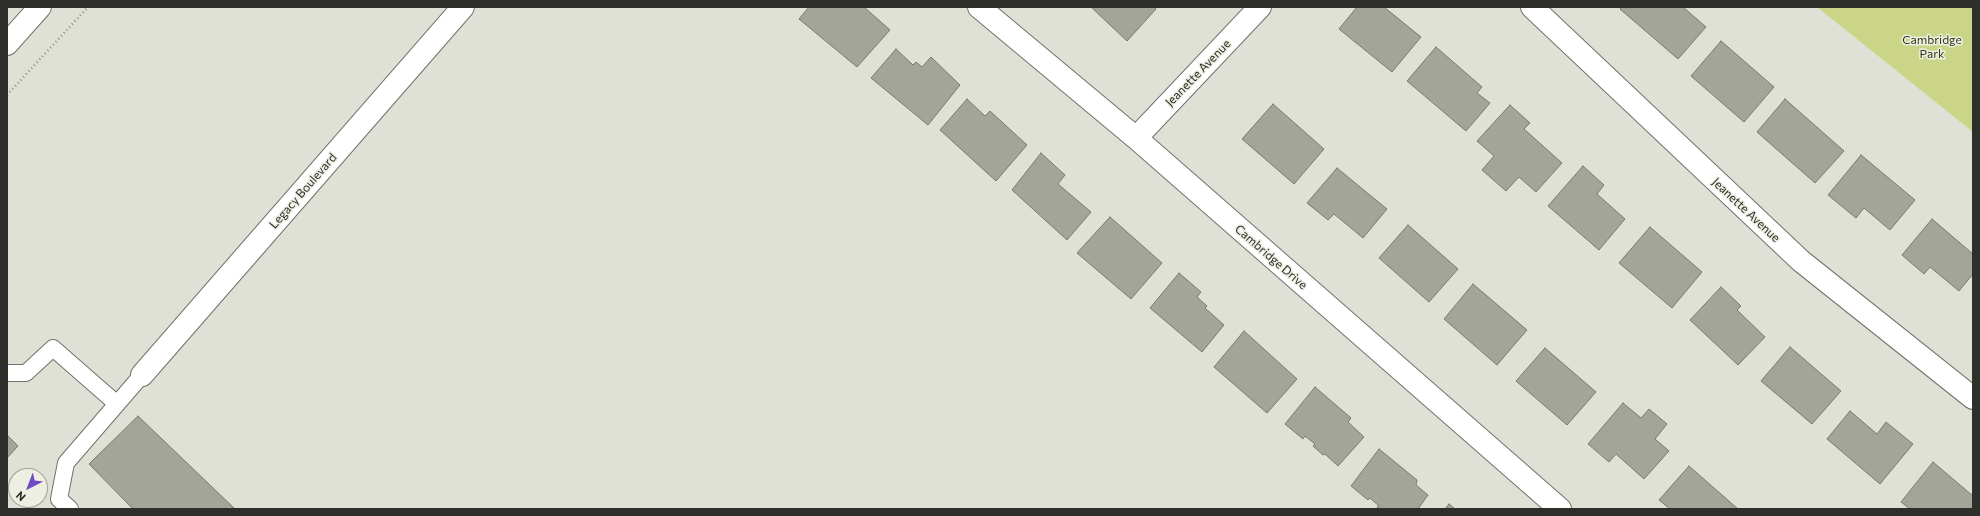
<!DOCTYPE html>
<style>
body{margin:0}
#map{position:relative;width:1980px;height:516px;overflow:hidden;background:#e0e1d6;font-family:Commissioner,sans-serif}
canvas{display:block}
.frame{position:absolute;inset:0;border:8px solid #2e2f2a;pointer-events:none}
.north{position:absolute;left:8px;top:468px;width:40px;height:40px;box-sizing:border-box;background:#edefe3;border:1px solid #a1a299;border-radius:50%;rotate:222deg;font-size:11px;font-weight:700;line-height:16px;text-align:center;color:#2e2f2a}
.north::after{content:'';display:block;margin:auto;width:14px;height:18px;background:#724ac3;clip-path:polygon(50% 0,100% 100%,50% 72%,0 100%)}
</style>
<div id="map">
<canvas width="1980" height="516"></canvas>
<div class="frame"></div>
<div class="north">N</div>
</div>
<script>
const ctx = document.querySelector('canvas').getContext('2d');
ctx.lineJoin = 'round';
function fillPath(path, color) { ctx.fillStyle = color; ctx.fill(path, 'evenodd'); }
const poly = rows => new Path2D(rows.map(r => 'M' + r).join(''));
function strokePath(path, color, width, dash) { ctx.strokeStyle = color; ctx.lineWidth = width; ctx.lineCap = dash ? 'butt' : 'round'; ctx.setLineDash(dash || []); ctx.stroke(path); }
function label(font, color, halo, rows, align = 'center') {
  ctx.font = font + ' Commissioner,sans-serif'; ctx.lineWidth = 3; ctx.setLineDash([]); ctx.textBaseline = 'middle'; ctx.strokeStyle = halo; ctx.fillStyle = color; for (const [text, x, y, turn = 0] of rows) {
    ctx.save(); ctx.translate(x, y); ctx.rotate((+turn || 0) * Math.PI / 180); ctx.textAlign = isNaN(turn) ? turn : align; if (halo) ctx.strokeText(text, 0, 0); ctx.fillText(text, 0, 0); ctx.restore();
  }
}
const green = poly([
 [1817,7,1973,7,1973,132]
]);
const building = poly([
 [809,7,864,7,890,30,857,67,799,19,809,7],
 [1091,7,1154,7,1156,9,1127,41,1091,7],
 [1357,7,1384,7,1421,37,1392,72,1339,29,1357,7],
 [1622,7,1683,7,1706,27,1678,59,1620,9,1622,7],
 [1721,41,1774,87,1744,122,1691,76,1721,41],
 [1436,47,1482,87,1477,93,1490,103,1466,131,1407,81,1436,47],
 [896,49,913,65,916,62,922,67,931,57,960,85,928,125,871,78,896,49],
 [967,99,985,116,990,111,1027,145,996,181,940,130,967,99],
 [1785,99,1844,151,1815,183,1757,132,1785,99],
 [1273,104,1324,149,1294,184,1242,139,1273,104],
 [1510,105,1530,123,1524,129,1562,163,1536,192,1519,177,1506,191,1482,170,1494,156,1477,141,1510,105],
 [1041,153,1065,175,1058,184,1091,212,1067,240,1012,190,1041,153],
 [1861,155,1915,200,1890,230,1864,208,1856,218,1828,195,1861,155],
 [1583,166,1604,185,1597,194,1625,219,1599,250,1548,206,1583,166],
 [1337,168,1387,209,1363,238,1334,214,1328,220,1307,203,1337,168],
 [1110,217,1162,263,1131,299,1077,253,1110,217],
 [1932,219,1973,254,1973,274,1959,291,1930,267,1924,274,1902,255,1932,219],
 [1408,225,1458,269,1429,302,1379,258,1408,225],
 [1650,227,1702,272,1672,308,1619,263,1650,227],
 [1179,273,1201,292,1197,297,1207,306,1205,308,1224,325,1202,352,1150,308,1179,273],
 [1473,284,1527,330,1497,365,1444,319,1473,284],
 [1721,287,1741,306,1737,310,1765,337,1738,365,1690,320,1721,287],
 [1244,331,1297,379,1267,413,1214,367,1244,331],
 [1790,347,1841,391,1812,424,1761,381,1790,347],
 [1545,348,1596,392,1567,425,1516,381,1545,348],
 [1315,387,1351,418,1348,422,1364,437,1338,466,1325,454,1323,455,1313,446,1315,444,1305,436,1303,439,1285,424,1315,387],
 [1623,403,1641,418,1649,409,1667,424,1655,439,1669,451,1644,479,1616,454,1609,462,1588,444,1623,403],
 [1850,411,1877,434,1886,422,1913,444,1880,484,1827,439,1850,411],
 [138,416,235,509,133,509,89,464,138,416],
 [7,435,18,446,7,458,7,435],
 [1379,449,1417,480,1416,485,1428,495,1418,509,1379,509,1377,507,1379,506,1370,498,1368,500,1351,486,1379,449],
 [1933,462,1973,496,1973,509,1910,509,1901,502,1933,462],
 [1689,466,1738,509,1670,509,1659,500,1689,466],
 [1449,504,1455,509,1445,509,1449,504]
]);
const path = poly([
 [7,95,88,7]
]);
const service = poly([
 [7,373,26,373,53,348,117,404],
 [70,509,59,499,66,463,142,375]
]);
const minor = poly([
 [979,7,1136,138,1560,509],
 [1532,7,1801,261,1973,398],
 [1136,138,1260,7],
 [142,375,463,7]
]);
const secondary = poly([
 [7,44,40,7]
]);
const parkNames = [
 ["Cambridge",1932,40],
 ["Park",1932,54]
];
const streetNames = [
 ["Jeanette Avenue",1198,73,-46],
 ["Legacy Boulevard",303,191,-49],
 ["Jeanette Avenue",1746,210,43],
 ["Cambridge Drive",1271,257,41]
];
fillPath(green, '#cbd588');
fillPath(building, '#a3a59a');
strokePath(building, '#787a70', 1);
strokePath(service, '#717369', 18);
strokePath(minor, '#717369', 24);
strokePath(secondary, '#717369', 24);
strokePath(path, '#8e8f87', 2.5, [1, 3]);
strokePath(service, '#fff', 16);
strokePath(minor, '#fff', 22);
strokePath(secondary, '#fff', 22);
label('12px', '#323513', '#edefe3', parkNames);
label('12px', '#2e2f2a', '#edefe3', streetNames);
</script>
